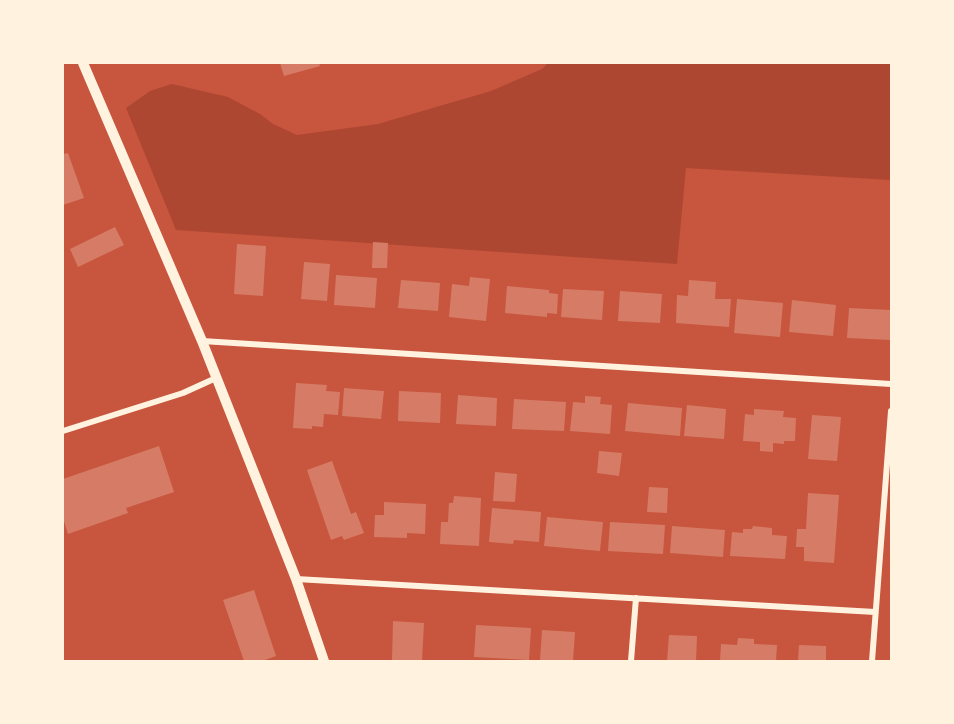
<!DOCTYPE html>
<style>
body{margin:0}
#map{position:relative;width:954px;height:724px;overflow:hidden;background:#c8553d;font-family:Quicksand,sans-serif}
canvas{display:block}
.frame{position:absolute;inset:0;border:64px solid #fff3e0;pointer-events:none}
</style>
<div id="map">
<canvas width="954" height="724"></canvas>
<div class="frame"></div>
</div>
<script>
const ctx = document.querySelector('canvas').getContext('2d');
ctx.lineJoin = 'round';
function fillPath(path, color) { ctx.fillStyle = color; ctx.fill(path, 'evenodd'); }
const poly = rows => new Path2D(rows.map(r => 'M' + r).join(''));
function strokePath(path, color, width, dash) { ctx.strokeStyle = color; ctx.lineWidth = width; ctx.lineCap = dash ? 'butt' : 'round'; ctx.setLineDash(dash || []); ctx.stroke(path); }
const green = poly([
 [548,63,891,63,891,180,686,168,677,264,176,230,126,108,150,91,172,84,228,97,260,114,273,124,297,135,378,124,491,91,542,69]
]);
const building = poly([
 [280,63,319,63,320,66,284,76],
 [68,153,84,198,63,205,63,154],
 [115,227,124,245,78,267,70,249],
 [373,242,388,243,387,268,372,268],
 [237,244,266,246,263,296,234,294],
 [304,262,330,264,327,301,301,299],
 [336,275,377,278,375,308,334,305],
 [470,277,490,279,486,321,449,317,452,284,469,286],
 [401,280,440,283,438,311,398,308],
 [689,280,716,282,715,299,731,299,729,327,676,323,677,295,688,296],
 [507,286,549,290,549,293,558,294,557,314,547,313,547,317,505,313],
 [563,289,604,291,602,320,561,317],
 [620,291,662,294,660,323,618,321],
 [737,299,783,303,780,337,734,333],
 [792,300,836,305,833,336,789,332],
 [849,308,891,310,891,340,847,338],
 [296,383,327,385,326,391,340,392,338,415,324,414,323,427,312,426,312,429,293,428],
 [344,388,384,391,381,419,342,416],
 [399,391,441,393,440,423,398,421],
 [458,395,497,398,496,426,456,424],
 [585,396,601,397,600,404,612,405,610,434,570,431,573,402,585,403],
 [514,399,566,402,564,431,512,429],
 [628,403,682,408,680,436,625,431],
 [687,405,726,409,724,439,684,436],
 [754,409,784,411,783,417,796,418,795,441,784,441,784,444,773,443,773,452,760,451,760,442,743,441,745,414,754,415],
 [812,415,841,417,837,461,808,459],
 [159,446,174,492,126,508,128,513,68,534,63,518,63,479],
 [599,451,622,453,619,476,597,473],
 [332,461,351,514,356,512,364,533,344,540,342,536,331,540,307,470],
 [495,472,517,474,515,502,493,501],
 [649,487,668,488,667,513,647,512],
 [808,493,839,495,834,563,804,561,804,547,796,547,797,529,806,529],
 [454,496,481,498,479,546,440,544,441,522,448,522,449,503,453,503],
 [384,502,426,504,425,534,407,533,407,538,374,537,375,515,384,515],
 [492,508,541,512,539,542,514,540,513,544,489,542],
 [547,517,603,522,600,551,544,546],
 [610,522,665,525,663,554,608,551],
 [672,526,725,530,723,557,670,553],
 [753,526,772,528,772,535,787,536,785,559,730,556,732,532,743,533,743,529,752,529],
 [254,590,276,656,262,661,244,661,223,600],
 [393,621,424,623,422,661,392,661],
 [476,625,531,628,529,660,474,657],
 [542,630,575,632,573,661,540,661],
 [669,635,697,636,696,661,667,661],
 [738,638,754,639,754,644,777,645,776,661,720,661,721,644,737,645],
 [799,645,826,646,826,661,798,661]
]);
const minor = poly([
 [202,341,891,384],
 [63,431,183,393,216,378],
 [296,579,875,612],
 [631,661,636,598],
 [872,661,891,411]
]);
const tertiary = poly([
 [83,63,202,341,296,579,324,661]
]);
fillPath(green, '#ae4732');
fillPath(building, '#d67c66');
strokePath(minor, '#fff3e0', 6);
strokePath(tertiary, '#fff3e0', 10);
</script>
